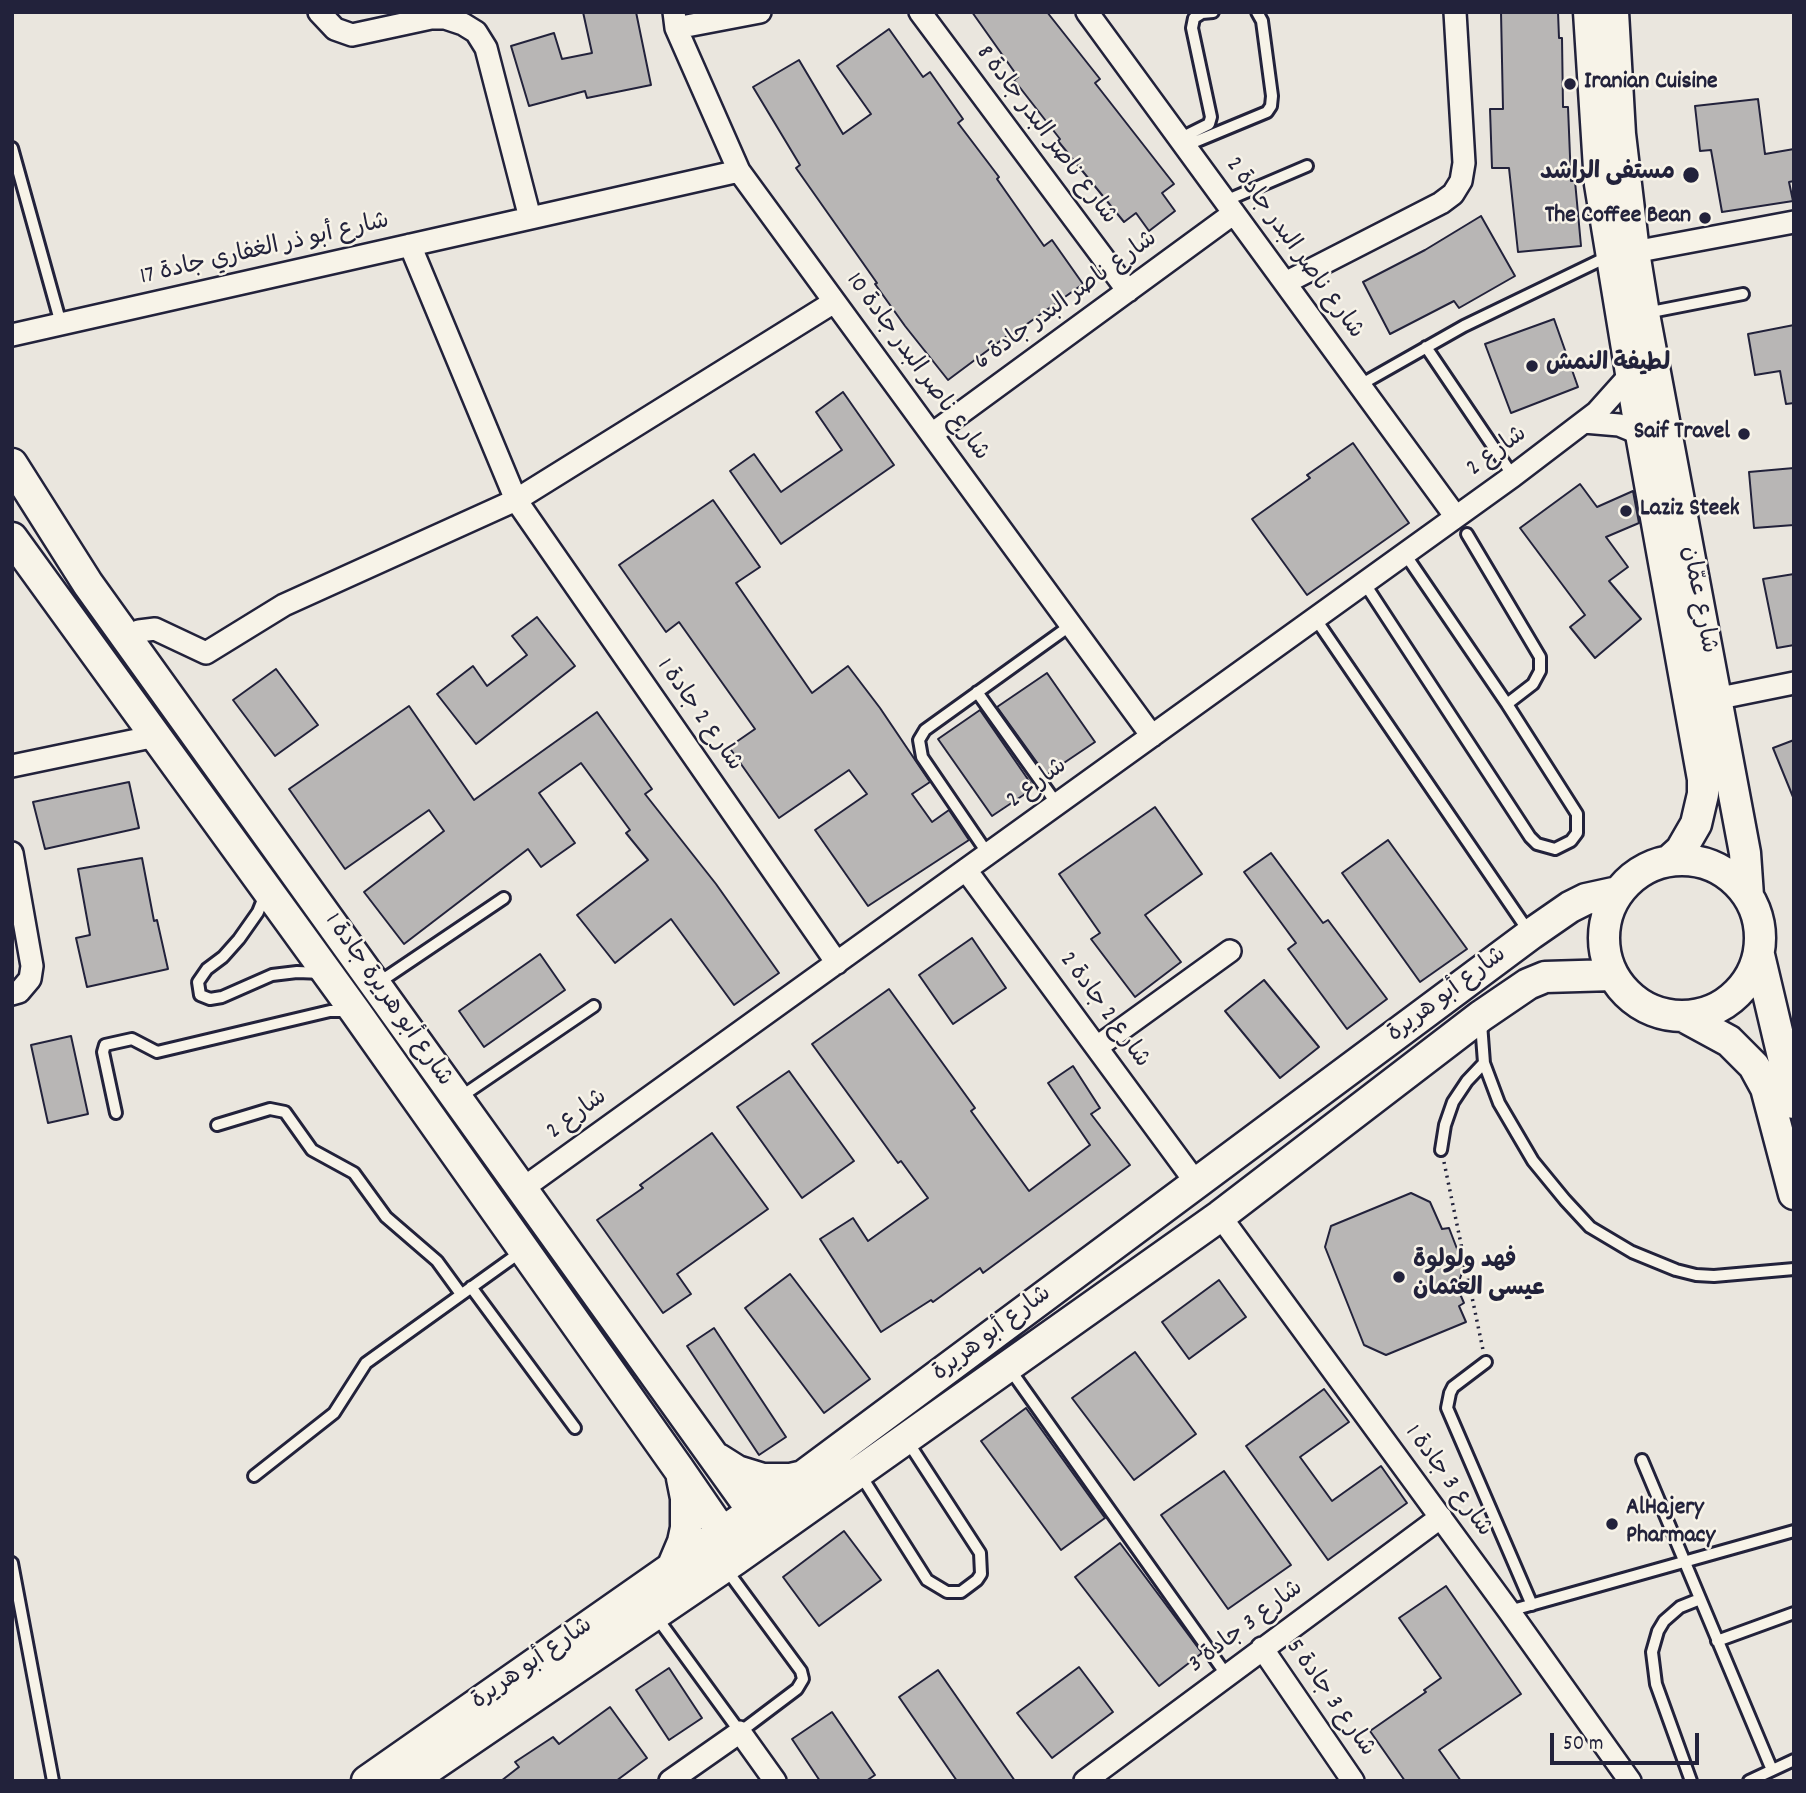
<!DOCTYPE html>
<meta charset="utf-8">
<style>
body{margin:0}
#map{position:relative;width:1806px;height:1793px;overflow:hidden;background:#eae6de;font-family:Dekko,sans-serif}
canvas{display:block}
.frame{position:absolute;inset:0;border:14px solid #22223b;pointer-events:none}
.scale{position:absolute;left:1550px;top:1733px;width:149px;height:32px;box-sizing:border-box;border:4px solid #22223b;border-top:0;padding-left:9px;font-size:21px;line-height:24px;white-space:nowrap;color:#22223b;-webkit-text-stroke:5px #f7f3e8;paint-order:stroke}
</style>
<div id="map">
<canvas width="1806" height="1793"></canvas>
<div class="frame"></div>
<div class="scale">50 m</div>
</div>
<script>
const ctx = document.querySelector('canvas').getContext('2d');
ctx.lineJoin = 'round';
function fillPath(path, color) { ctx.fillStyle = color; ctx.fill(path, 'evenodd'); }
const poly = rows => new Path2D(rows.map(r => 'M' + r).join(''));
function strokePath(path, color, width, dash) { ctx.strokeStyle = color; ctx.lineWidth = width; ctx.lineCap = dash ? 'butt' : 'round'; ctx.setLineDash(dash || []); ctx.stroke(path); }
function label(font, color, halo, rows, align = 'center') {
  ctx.font = font + ' Dekko,"Playpen Sans Arabic",sans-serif'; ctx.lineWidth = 5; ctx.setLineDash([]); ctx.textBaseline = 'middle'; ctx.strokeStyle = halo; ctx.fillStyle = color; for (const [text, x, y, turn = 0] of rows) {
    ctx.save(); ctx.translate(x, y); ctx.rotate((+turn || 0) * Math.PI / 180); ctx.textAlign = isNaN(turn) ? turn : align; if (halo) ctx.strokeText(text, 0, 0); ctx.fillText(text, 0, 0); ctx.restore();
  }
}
const building = poly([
 [583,12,636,12,651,85,587,98,585,91,529,106,511,46,554,33,562,59,592,53,583,12],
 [972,12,1047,12,1100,79,1095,83,1174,184,1162,193,1175,211,1149,231,1136,213,1124,222,1058,141,1060,139,1014,80,1018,77,972,12],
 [1501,12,1558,12,1559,38,1562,38,1563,107,1568,107,1571,181,1575,181,1581,246,1518,252,1509,168,1492,168,1490,109,1503,109,1501,12],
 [889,29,923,77,930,72,963,119,958,123,999,177,997,179,1044,246,1052,240,1083,284,1020,329,1019,327,948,380,905,326,875,284,877,283,796,168,800,165,753,87,799,60,843,134,871,114,837,66,889,29],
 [1758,99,1765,154,1794,149,1794,181,1789,182,1793,201,1722,212,1711,150,1700,151,1695,106,1758,99],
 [1481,216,1515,276,1459,308,1454,301,1390,334,1363,282,1425,250,1481,216],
 [1554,319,1578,387,1511,413,1485,344,1554,319],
 [1794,325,1794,403,1786,404,1780,371,1755,375,1748,334,1794,325],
 [843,392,894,465,781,544,730,471,754,454,781,492,842,450,816,412,843,392],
 [1353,443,1409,523,1307,595,1252,519,1310,478,1307,475,1353,443],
 [1794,468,1794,525,1754,528,1749,472,1794,468],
 [1580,484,1597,507,1633,491,1639,523,1606,537,1628,567,1609,581,1641,619,1595,658,1570,627,1585,615,1520,528,1580,484],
 [713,500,760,567,736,583,812,693,848,666,880,708,930,782,912,794,932,822,949,810,969,840,868,906,815,830,867,794,849,770,779,818,729,747,755,729,679,622,666,632,619,565,713,500],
 [1794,574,1794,645,1777,648,1763,579,1794,574],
 [537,617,575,666,476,744,437,694,473,666,487,686,527,655,512,636,537,617],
 [276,669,318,725,275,756,233,700,276,669],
 [1047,673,1095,742,1046,775,997,707,1047,673],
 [409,706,474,800,597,712,652,789,645,794,716,884,779,973,734,1005,671,919,615,963,577,915,648,860,626,833,630,830,581,763,539,793,575,843,541,867,528,849,404,944,364,892,444,831,429,810,345,869,289,789,409,706],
 [980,710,1034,788,992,816,938,739,980,710],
 [1794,740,1794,797,1793,797,1773,748,1794,740],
 [129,782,139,828,45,849,33,802,129,782],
 [1155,807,1202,874,1145,915,1181,962,1135,997,1091,939,1100,933,1059,874,1155,807],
 [1388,840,1467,949,1420,982,1342,873,1388,840],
 [1271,853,1323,923,1328,920,1387,999,1347,1029,1288,949,1296,943,1244,872,1271,853],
 [142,858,154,921,157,920,168,969,87,987,76,938,90,935,78,869,142,858],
 [972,938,1006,988,953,1024,919,975,972,938],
 [540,954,565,990,484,1047,459,1011,540,954],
 [1264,980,1319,1047,1280,1078,1225,1011,1264,980],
 [889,989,975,1108,971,1111,1029,1191,1090,1145,1048,1083,1073,1066,1100,1108,1091,1114,1130,1165,983,1273,980,1268,933,1302,931,1300,881,1332,820,1239,853,1218,868,1241,928,1198,901,1161,898,1163,812,1044,889,989],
 [71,1036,88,1114,48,1123,31,1045,71,1036],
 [789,1071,854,1161,802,1198,737,1107,789,1071],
 [712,1133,768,1209,677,1274,691,1294,663,1313,597,1220,643,1188,640,1185,712,1133],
 [1411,1193,1430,1202,1442,1229,1449,1228,1464,1267,1457,1287,1464,1303,1459,1306,1466,1322,1386,1355,1364,1345,1325,1247,1331,1226,1411,1193],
 [790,1274,870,1379,824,1413,745,1308,790,1274],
 [1219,1280,1246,1317,1189,1359,1162,1322,1219,1280],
 [714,1328,786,1437,759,1455,687,1346,714,1328],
 [1135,1352,1196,1434,1134,1480,1072,1398,1135,1352],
 [1324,1389,1349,1422,1300,1457,1332,1501,1381,1466,1407,1503,1328,1560,1246,1446,1324,1389],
 [1026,1408,1105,1518,1061,1550,981,1441,1026,1408],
 [1224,1471,1291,1565,1228,1609,1161,1515,1224,1471],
 [844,1531,881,1580,819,1626,783,1577,844,1531],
 [1120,1543,1202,1653,1159,1686,1075,1577,1120,1543],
 [1446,1586,1521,1694,1439,1750,1461,1781,1405,1781,1370,1731,1426,1692,1424,1690,1441,1678,1399,1618,1446,1586],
 [1079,1667,1113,1712,1052,1758,1017,1713,1079,1667],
 [669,1668,702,1718,669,1740,636,1690,669,1668],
 [938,1670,1015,1781,957,1781,899,1697,938,1670],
 [610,1707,647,1758,616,1781,501,1781,519,1767,515,1762,553,1737,559,1744,610,1707],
 [832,1712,875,1775,866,1781,820,1781,792,1739,832,1712]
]);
const path = poly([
 [1444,1162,1483,1350]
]);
const lane = poly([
 [1179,139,1209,124,1211,117,1192,28,1194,18,1202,13,1213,12],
 [1185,146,1267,112,1271,106,1272,96,1262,21,1257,12],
 [12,148,61,324],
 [1225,201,1307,166],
 [1646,313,1743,294],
 [1426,347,1513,476],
 [1360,385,1464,326,1609,256],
 [1467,534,1540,657,1540,671,1533,684,1507,704],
 [1365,584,1530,837,1537,844,1555,849,1571,841,1577,833,1577,814,1507,704,1405,554],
 [1315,618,1529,932],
 [977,692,1057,804],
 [988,854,922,757,919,740,925,730,1071,625],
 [266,892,258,912,239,939,223,957,207,969,198,982,200,995,210,999,222,997,272,975,297,972,323,973],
 [378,983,504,898],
 [1481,1023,1484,1063,1499,1103,1533,1161,1565,1200,1590,1227,1632,1252,1676,1270,1696,1275,1714,1276,1794,1269],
 [459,1098,594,1006],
 [116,1113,103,1052,105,1045,132,1039,157,1052,330,1011,349,1011],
 [217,1125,270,1109,285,1112,312,1150,354,1173,386,1217,437,1261,461,1294],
 [1441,1150,1445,1125,1453,1102,1467,1081,1484,1063],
 [471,1287,575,1428],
 [1486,1362,1453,1387,1450,1393,1447,1408,1532,1605],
 [1009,1368,1228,1677],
 [1642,1460,1772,1770],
 [860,1474,927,1580,947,1592,961,1592,977,1580,981,1574,980,1553,908,1442],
 [254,1476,334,1413,366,1363,522,1251],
 [12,1563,53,1781],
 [1509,1611,1794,1531],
 [655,1615,740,1732,797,1689,803,1679,801,1671,726,1569],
 [1717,1641,1794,1613],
 [1691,1781,1656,1684,1652,1652,1658,1631,1664,1621,1680,1607,1700,1599],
 [1749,1781,1794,1760]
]);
const street = poly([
 [319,12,335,29,352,35,431,18,445,18,463,24,476,32,486,48,530,218],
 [674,12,676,28,739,171,1152,736],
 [920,12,1128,291],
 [1087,12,1456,517],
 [676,28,760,12],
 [410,245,516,500,837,963],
 [1634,252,1794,222],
 [1285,283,1441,203,1453,194,1461,181,1464,163,1455,12],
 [12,335,739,171],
 [1584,422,1619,425,1641,434],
 [932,434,1234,213],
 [129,640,139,631,155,629,206,653,284,605,516,500,834,302],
 [1715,699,1794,683],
 [12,766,156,736],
 [12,853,32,966,30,979,19,992,12,994],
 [966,870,1197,1184],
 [1097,1047,1230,951],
 [522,1189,1513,476,1597,412,1631,374],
 [1220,1216,1509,1611,1630,1781],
 [1262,1648,1353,1781],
 [670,1781,740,1732,775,1781],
 [1085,1781,1441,1517]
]);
const secondary = poly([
 [1589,12,1600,184,1641,434,1703,779,1703,794,1696,824,1681,850,1670,860],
 [1613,12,1620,134,1634,252,1644,314,1745,853,1748,896],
 [12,464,88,584,765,1528],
 [12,538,355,1011,678,1468,722,1532,732,1550],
 '1604 938a78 78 0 1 1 156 0a78 78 0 1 1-156 0Z',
 [1759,955,1794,1103],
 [1683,1016,1729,1041,1754,1066,1766,1088,1794,1194],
 [718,1459,737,1471,763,1479,790,1479,803,1476],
 [672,1568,683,1542,686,1528,686,1498,682,1478],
 [367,1781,803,1476,1531,934,1570,907,1586,899,1618,892],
 [410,1781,736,1559,1220,1216,1481,1016,1528,984,1545,977,1613,975]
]);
const markers = [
 [1570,84,7,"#22223b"],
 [1691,175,9,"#22223b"],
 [1705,218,7,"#22223b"],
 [1532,366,7,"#22223b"],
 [1744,434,7,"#22223b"],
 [1626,511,7,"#22223b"],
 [1399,1277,7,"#22223b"],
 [1612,1524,7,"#22223b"]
];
const poiNames = [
 ["Iranian Cuisine",1584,84],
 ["مستفى الراشد",1675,175,"right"],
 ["The Coffee Bean",1691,218,"right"],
 ["لطيفة النمش",1546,366],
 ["Saif Travel",1730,434,"right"],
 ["Laziz Steek",1640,511],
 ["فهد ولولوة",1413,1263],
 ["عيسى العثمان",1413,1291],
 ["AlHajery",1626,1510],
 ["Pharmacy",1626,1538]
];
const streetNames = [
 ["شارع ناصر البدر جادة 8",1045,136,53],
 ["شارع ناصر البدر جادة 2",1293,249,54],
 ["شارع أبو ذر الغفاري جادة 17",265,251,-13],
 ["شارع ناصر البدر جادة 6",1067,302,-36],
 ["شارع ناصر البدر جادة 10",916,368,54],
 ["شارع 2",1498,453,-36],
 ["شارع عمّان",1697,600,79],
 ["شارع 2 جادة 1",698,716,55],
 ["شارع 2",1038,785,-36],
 ["شارع أبو هريرة",1448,996,-37],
 ["شارع أبو هريرة جادة 1",387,1001,55],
 ["شارع 2 جادة 2",1103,1011,54],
 ["شارع 2",578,1116,-36],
 ["شارع أبو هريرة",993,1335,-37],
 ["شارع 3 جادة 1",1447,1482,54],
 ["شارع 3 جادة 3",1247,1628,-37],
 ["شارع أبو هريرة",533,1665,-35],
 ["شارع 3 جادة 5",1329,1699,55]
];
fillPath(building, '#b8b6b5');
strokePath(building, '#22223b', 2);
strokePath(lane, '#22223b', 16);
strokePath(street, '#22223b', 26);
strokePath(secondary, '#22223b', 35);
strokePath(path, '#22223b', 3.5, [2, 5]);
strokePath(lane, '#f7f3e8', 10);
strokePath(street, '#f7f3e8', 21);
strokePath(secondary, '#f7f3e8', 30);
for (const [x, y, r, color] of markers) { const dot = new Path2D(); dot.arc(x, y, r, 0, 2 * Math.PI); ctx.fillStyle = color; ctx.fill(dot); strokePath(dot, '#f7f3e8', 2.5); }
label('bold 24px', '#22223b', '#f7f3e8', poiNames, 'left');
label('24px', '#22223b', '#f7f3e8', streetNames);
</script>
